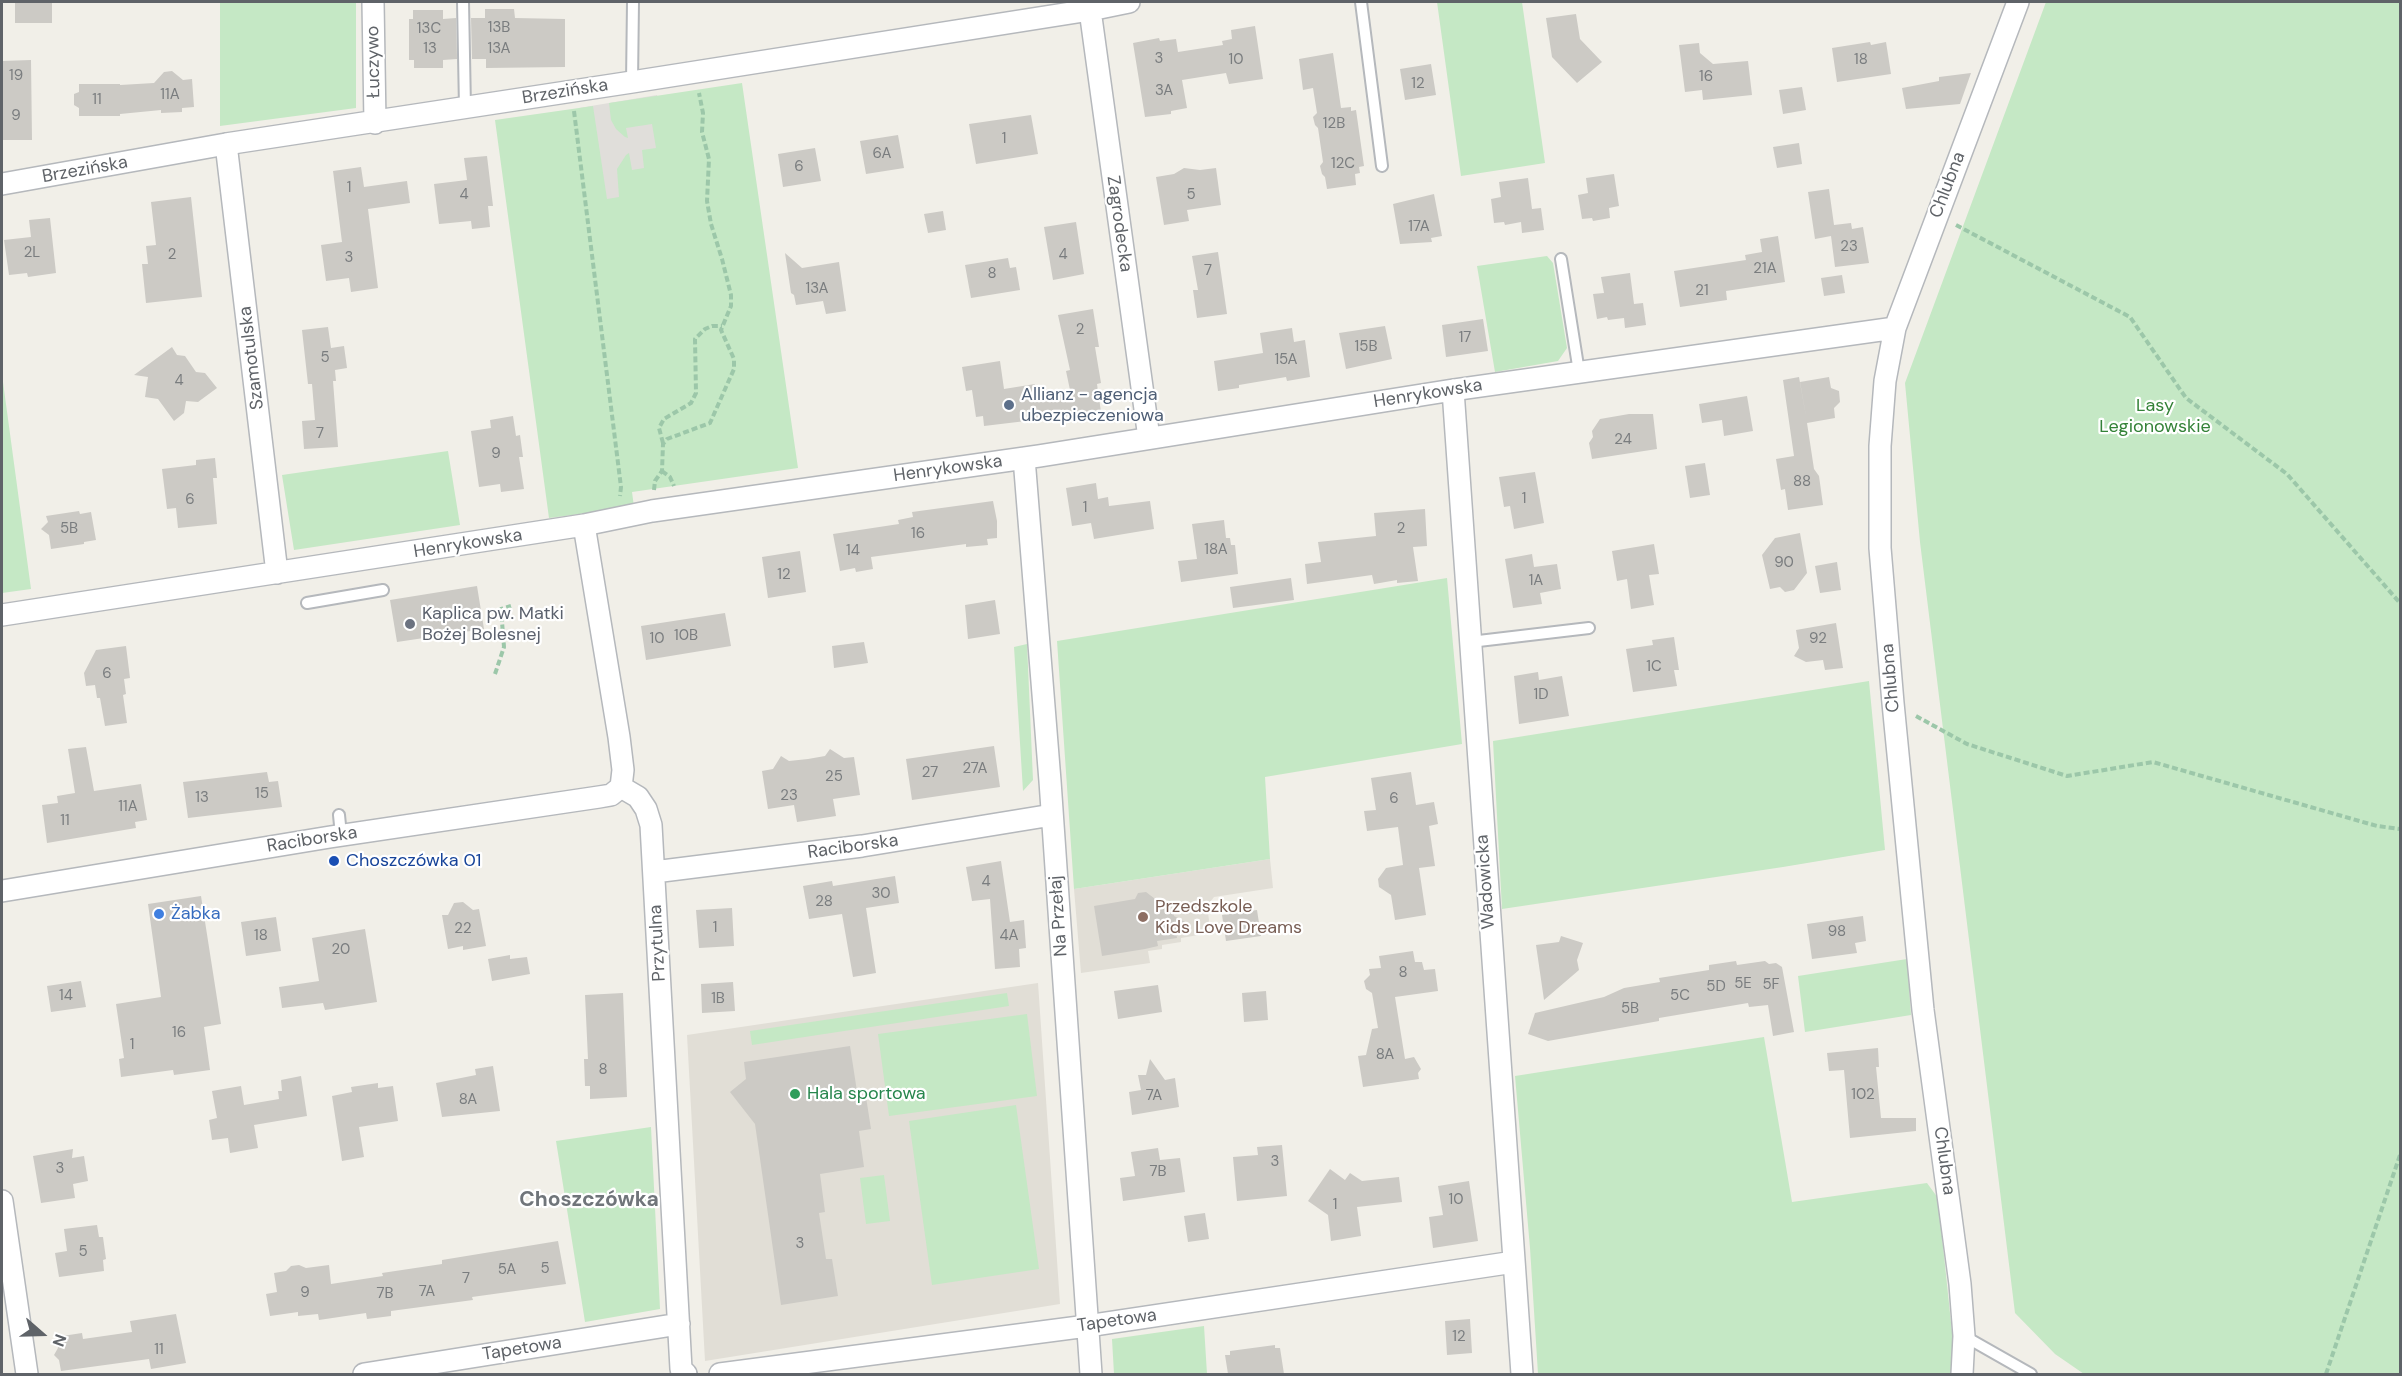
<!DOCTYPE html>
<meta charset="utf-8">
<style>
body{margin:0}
#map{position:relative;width:2402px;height:1376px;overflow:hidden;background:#f1efe8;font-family:"DM Sans",sans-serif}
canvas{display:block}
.frame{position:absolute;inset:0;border:3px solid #5f6368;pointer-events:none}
.north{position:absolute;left:12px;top:1304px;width:60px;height:60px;-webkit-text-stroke:4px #fff;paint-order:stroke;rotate:110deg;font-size:16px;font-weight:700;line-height:24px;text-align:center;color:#5f6368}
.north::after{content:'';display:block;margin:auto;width:21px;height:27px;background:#5f6368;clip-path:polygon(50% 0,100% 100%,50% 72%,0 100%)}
</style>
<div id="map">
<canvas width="2402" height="1376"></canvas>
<div class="frame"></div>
<div class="north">N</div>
</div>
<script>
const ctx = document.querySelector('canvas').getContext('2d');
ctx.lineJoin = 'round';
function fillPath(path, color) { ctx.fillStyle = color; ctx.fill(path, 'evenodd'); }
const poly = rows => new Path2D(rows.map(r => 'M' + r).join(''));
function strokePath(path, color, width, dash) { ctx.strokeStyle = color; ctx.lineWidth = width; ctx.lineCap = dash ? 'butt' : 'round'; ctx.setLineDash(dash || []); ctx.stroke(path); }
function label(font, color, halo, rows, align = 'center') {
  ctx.font = font + ' "DM Sans",sans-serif'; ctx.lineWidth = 4.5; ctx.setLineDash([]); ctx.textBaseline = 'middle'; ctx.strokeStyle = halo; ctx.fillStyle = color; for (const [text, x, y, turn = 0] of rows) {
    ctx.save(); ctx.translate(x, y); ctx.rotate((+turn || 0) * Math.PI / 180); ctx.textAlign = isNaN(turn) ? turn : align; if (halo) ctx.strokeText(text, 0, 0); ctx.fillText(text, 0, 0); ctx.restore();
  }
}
const industrial = poly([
 [657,95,671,196,593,207,579,108]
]);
const education = poly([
 [1270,859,1273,888,1214,897,1207,906,1210,927,1204,934,1181,938,1181,942,1162,945,1162,949,1148,951,1150,963,1081,973,1074,889],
 [1038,983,1060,1304,705,1361,687,1035]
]);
const green = poly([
 [220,2,356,2,356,108,220,126],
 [1437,2,1522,2,1545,163,1461,176],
 [2046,2,2400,2,2400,1374,2084,1374,2055,1354,2015,1313,1920,542,1905,383],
 [742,83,798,468,632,492,634,507,549,518,495,120,593,106,607,199,619,197,617,169,626,155,629,153,632,170,644,168,642,150,656,148,652,124,626,128,628,138,625,137,616,129,611,120,609,103],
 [1547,256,1553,263,1567,348,1558,361,1495,372,1477,266],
 [2,382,3,382,31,589,2,593],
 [448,451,460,525,294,550,282,475],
 [1447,578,1462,744,1265,777,1270,859,1074,889,1057,641],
 [1027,644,1033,780,1023,791,1014,647],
 [1869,681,1885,850,1783,867,1502,909,1493,741],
 [1907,959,1911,1015,1805,1032,1798,976],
 [1007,993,1009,1006,752,1045,750,1031],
 [1027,1014,1037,1096,889,1116,878,1034],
 [1764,1037,1792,1202,1927,1183,1938,1198,1953,1342,1953,1374,1538,1374,1530,1248,1515,1076],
 [1016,1105,1039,1269,932,1285,909,1121],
 [651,1127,660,1309,585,1322,556,1141],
 [884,1175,890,1221,866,1224,860,1178],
 [1204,1326,1207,1374,1114,1374,1112,1339]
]);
const building = poly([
 [15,2,52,2,52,23,15,23],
 [485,9,514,9,515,18,565,19,565,67,486,68,486,59,472,59,471,18,485,18],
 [413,10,443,10,443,19,456,18,457,59,443,60,443,68,414,68,414,60,409,60,409,19,413,19],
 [1576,14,1580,39,1602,62,1577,83,1552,57,1546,18],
 [1255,26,1263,79,1229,84,1226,73,1182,80,1187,108,1171,111,1171,114,1145,117,1133,43,1159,38,1160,41,1176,39,1178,52,1223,45,1222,41,1232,39,1231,30],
 [1870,42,1871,45,1886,42,1891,74,1837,82,1832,48],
 [1699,43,1700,53,1713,64,1748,61,1752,95,1703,100,1702,90,1685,92,1679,45],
 [1333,53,1341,108,1351,107,1351,111,1356,110,1364,166,1359,167,1360,173,1355,174,1356,185,1327,189,1325,177,1322,174,1320,166,1323,162,1318,128,1315,125,1313,117,1317,113,1313,88,1303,90,1299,59],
 [31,60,32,140,2,140,2,61],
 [1431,64,1436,95,1405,100,1400,69],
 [172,71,183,80,192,79,194,107,182,108,182,112,161,113,161,110,120,114,120,116,79,116,79,108,74,105,74,94,79,92,79,84,120,84,120,85,154,83,164,72],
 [1971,73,1960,104,1906,109,1902,88,1939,81,1939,77],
 [1802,87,1806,110,1783,114,1779,90],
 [1031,115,1038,154,976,164,969,124],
 [898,135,904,168,866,174,860,141],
 [1799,143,1802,164,1777,168,1773,147],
 [815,148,821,181,783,187,778,154],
 [487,156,493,206,488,206,490,227,472,229,471,221,439,224,434,184,467,180,464,158],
 [361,167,364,187,407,181,410,203,368,209,378,288,351,292,349,278,326,281,321,245,342,242,333,171],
 [1184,168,1200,170,1216,168,1221,205,1187,210,1189,221,1164,225,1156,177,1174,174],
 [1614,174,1619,206,1609,208,1610,218,1593,221,1592,218,1582,219,1578,195,1588,193,1586,178],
 [1528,178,1532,209,1541,208,1544,230,1522,233,1521,222,1505,225,1504,222,1494,223,1491,199,1501,197,1499,182],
 [1829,189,1834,225,1851,223,1852,229,1863,227,1869,263,1835,267,1831,236,1815,239,1808,192],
 [1434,194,1442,236,1431,238,1432,242,1400,244,1393,204],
 [191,197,202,297,146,303,142,264,148,264,146,246,156,245,151,202],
 [943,211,946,230,928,233,924,214],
 [50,218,56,273,28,277,27,273,9,275,4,240,31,237,29,220],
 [1076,222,1084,274,1053,280,1044,227],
 [1778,236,1785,282,1726,291,1727,300,1680,307,1674,271,1746,260,1745,255,1762,252,1760,239],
 [1218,252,1227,314,1197,318,1193,290,1198,290,1192,256],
 [785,253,802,268,839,262,846,311,826,314,823,301,796,305,794,295,791,293],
 [1008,258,1010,268,1016,267,1020,290,971,298,965,265],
 [1630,273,1634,304,1643,303,1646,325,1625,328,1624,318,1608,320,1607,317,1597,319,1593,294,1604,293,1601,277],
 [1842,275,1845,293,1824,296,1821,278],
 [1093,309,1099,347,1095,347,1101,383,1097,384,1101,412,984,426,983,416,976,417,972,390,966,391,962,367,1000,361,1004,389,1035,384,1037,396,1070,390,1066,371,1070,370,1058,315],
 [1483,319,1488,351,1446,357,1442,325],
 [1385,326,1392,359,1346,369,1339,333],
 [328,327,331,348,344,346,347,368,335,370,336,381,333,381,338,447,304,449,302,421,315,420,312,384,308,384,302,330],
 [1292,328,1294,342,1305,340,1310,377,1287,381,1286,377,1239,385,1239,388,1218,391,1214,361,1263,353,1260,333],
 [172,347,177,355,185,356,196,372,205,373,217,388,198,402,186,401,184,413,174,421,158,399,145,397,148,377,134,375],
 [1799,377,1807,422,1800,382,1829,377,1831,388,1839,391,1840,402,1834,408,1835,418,1807,423,1814,469,1819,476,1823,505,1788,510,1785,489,1781,490,1776,459,1794,456,1783,380],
 [1747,396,1753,431,1724,436,1722,420,1702,423,1699,404],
 [1629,414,1653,414,1657,449,1592,459,1589,443,1593,437,1592,431,1600,419],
 [513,416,516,436,520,435,523,457,519,457,524,489,501,492,500,484,479,487,471,431,491,428,490,420],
 [215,458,217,478,213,478,217,524,178,528,176,508,167,509,162,469,196,465,196,460],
 [1705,463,1710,495,1690,498,1685,466],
 [1535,472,1544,523,1514,529,1510,506,1504,507,1499,477],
 [1096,483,1098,499,1108,497,1109,506,1150,501,1154,529,1094,539,1091,523,1072,526,1066,488],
 [993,501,997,521,997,538,987,539,988,545,966,547,966,544,871,557,873,569,856,572,855,568,840,571,833,534,899,524,898,520,913,517,912,512],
 [1425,509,1427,546,1413,547,1418,581,1397,583,1397,580,1374,584,1372,575,1307,584,1305,564,1321,562,1318,542,1376,536,1374,513],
 [79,511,80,514,91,512,96,540,84,542,84,544,51,549,49,535,41,529,48,522,46,516],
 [1224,520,1226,538,1230,538,1231,545,1235,545,1238,574,1181,582,1178,561,1197,559,1192,524],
 [1800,533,1807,573,1794,590,1785,592,1780,587,1770,589,1762,555,1775,538],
 [1654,544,1659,574,1649,575,1654,605,1631,609,1627,579,1617,581,1612,551],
 [800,551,806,592,768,598,762,557],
 [1532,554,1534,567,1557,564,1561,589,1540,593,1542,604,1513,608,1505,559],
 [1837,562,1841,590,1820,593,1815,566],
 [1291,578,1294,600,1233,608,1230,587],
 [477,586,484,629,397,642,390,600],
 [995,600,1000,634,968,639,965,605],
 [725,613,731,646,646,660,641,626],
 [1836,623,1843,668,1825,670,1823,660,1806,662,1794,656,1799,648,1796,630],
 [1674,637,1679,670,1674,670,1677,686,1633,692,1626,649,1653,645,1652,640],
 [864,642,868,663,834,668,832,646],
 [126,646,130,678,124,679,126,694,123,695,127,723,105,726,100,698,97,698,95,685,86,686,84,673,96,650],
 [1538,672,1539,680,1562,676,1569,716,1519,724,1514,676],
 [994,746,1000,787,912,800,906,759],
 [86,747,94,791,141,784,147,820,135,822,136,828,47,843,42,805,58,803,57,796,75,793,68,749],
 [830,749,844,758,854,757,860,795,833,799,836,816,817,819,797,822,794,805,768,809,762,771,773,769,781,756,789,761,808,759,825,756],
 [267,772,269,782,278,781,282,807,188,818,183,782],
 [1411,772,1416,805,1434,802,1438,824,1429,826,1435,866,1419,868,1426,915,1395,920,1391,895,1379,887,1378,879,1386,868,1403,865,1398,827,1367,831,1364,811,1376,810,1371,778],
 [1001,861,1010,922,1024,920,1026,948,1019,949,1020,967,995,969,990,899,972,901,966,867],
 [895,876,899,903,866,908,876,973,853,977,842,914,809,919,803,886,832,881,833,886],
 [1146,892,1159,902,1164,901,1166,911,1173,910,1174,916,1185,922,1176,932,1177,938,1157,941,1158,946,1145,949,1102,956,1094,906,1135,899,1138,893],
 [201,896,221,1024,204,1027,210,1070,174,1075,173,1070,121,1077,119,1059,124,1058,116,1004,161,997,148,904],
 [463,902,473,910,479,909,486,946,463,950,463,946,448,949,442,915,448,915,454,903],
 [732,908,734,946,699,948,696,910],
 [1257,910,1261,936,1226,941,1222,915],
 [1863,916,1866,941,1855,943,1857,953,1812,959,1807,924],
 [276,917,281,951,246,956,241,922],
 [365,929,377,1002,325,1010,323,1003,282,1008,279,987,319,981,312,938],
 [1561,936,1583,943,1577,960,1579,970,1544,1000,1536,945,1559,942],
 [1413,951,1415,962,1422,962,1424,970,1435,969,1438,991,1395,997,1405,1059,1414,1057,1421,1069,1418,1073,1419,1079,1363,1087,1358,1056,1366,1055,1372,1029,1378,1028,1372,993,1366,989,1364,981,1370,975,1369,969,1381,968,1379,956],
 [510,955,510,959,527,957,530,974,492,981,488,959],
 [1736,961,1737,965,1765,961,1769,964,1776,963,1782,967,1794,1032,1773,1036,1768,1005,1749,1007,1748,1003,1659,1018,1659,1021,1548,1041,1528,1034,1535,1013,1604,997,1624,988,1660,982,1659,978,1709,970,1709,965],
 [81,981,86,1007,51,1012,47,986],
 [733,982,735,1011,702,1013,701,984],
 [1158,985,1162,1012,1118,1019,1114,991],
 [1266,991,1268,1020,1244,1022,1242,993],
 [623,993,627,1097,590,1099,590,1086,585,1086,584,1059,588,1059,585,995],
 [850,1046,858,1098,866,1097,871,1129,859,1131,864,1167,820,1174,825,1212,819,1213,826,1259,832,1259,838,1296,781,1305,755,1124,730,1092,746,1079,744,1062],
 [1878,1048,1879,1067,1876,1067,1881,1118,1916,1118,1916,1131,1850,1138,1844,1070,1829,1071,1827,1053],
 [1150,1059,1165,1080,1175,1078,1179,1107,1132,1115,1129,1092,1141,1090,1138,1075,1146,1075],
 [493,1066,500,1111,442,1117,436,1083,476,1075,475,1069],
 [301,1076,307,1116,254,1125,258,1148,230,1153,228,1138,212,1140,209,1120,217,1118,212,1091,241,1086,244,1105,279,1099,278,1091,282,1091,281,1080],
 [378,1083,378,1088,393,1086,398,1121,359,1127,364,1157,342,1161,332,1096,352,1092,351,1087],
 [1282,1145,1287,1196,1237,1201,1233,1157,1258,1155,1257,1147],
 [1158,1148,1160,1160,1180,1158,1185,1192,1123,1201,1120,1178,1135,1176,1131,1152],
 [73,1149,72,1158,84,1156,88,1181,73,1184,75,1198,41,1203,33,1156],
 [1330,1169,1345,1180,1350,1173,1362,1181,1399,1177,1402,1202,1357,1207,1361,1236,1331,1241,1328,1215,1308,1201],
 [1469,1181,1478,1241,1433,1248,1429,1217,1443,1215,1438,1186],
 [1205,1213,1209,1239,1188,1242,1184,1216],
 [97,1225,99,1237,103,1237,106,1259,103,1260,104,1271,59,1277,55,1253,67,1251,64,1229],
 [558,1241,566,1284,472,1297,473,1300,391,1311,391,1316,367,1319,366,1313,319,1320,318,1314,298,1316,298,1312,270,1316,266,1294,277,1292,274,1273,286,1271,291,1266,299,1265,306,1268,329,1265,331,1284,383,1276,382,1273,442,1264,442,1260],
 [176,1314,186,1363,151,1369,149,1359,61,1371,59,1360,54,1355,58,1348,56,1337,82,1333,83,1339,132,1332,130,1321],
 [1470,1319,1472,1353,1447,1355,1445,1321],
 [1275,1345,1275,1348,1280,1348,1284,1374,1228,1374,1225,1355,1230,1355,1230,1351]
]);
const path = poly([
 [574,111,621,487,620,496],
 [1956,225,2130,317,2186,398,2287,474,2400,603],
 [663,443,659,428,664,419,691,403,696,393,695,339,705,329,712,326,722,326],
 [662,471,670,477,674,486],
 [654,490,655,481,662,471,663,444,667,439,710,423,734,369,734,359,721,330,731,306,731,295,722,259,711,224,707,201,709,159,702,132,703,113,699,93],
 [495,674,504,647,501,609,511,606],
 [1916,716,1967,744,2067,776,2153,762,2377,826,2400,829],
 [2326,1374,2400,1155]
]);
const lane = poly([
 [463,2,465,108],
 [1361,2,1382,166],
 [632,82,633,2],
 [1561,259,1579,372],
 [307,603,383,590],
 [1470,642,1589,628],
 [339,815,341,835],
 [1964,1336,2031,1374]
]);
const street = poly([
 [373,2,375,123],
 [1090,10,1149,438],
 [226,144,277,573],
 [2,184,226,144,632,82,1090,10,1129,2],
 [1453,390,1522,1374],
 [1024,458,1050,781,1091,1374],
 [584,525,619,737,623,770,621,787],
 [2,615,584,525,652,511,1039,456,1453,390,1895,328],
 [621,787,638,797,646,809,651,825,681,1369,686,1374],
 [654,872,862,846,1052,815],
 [2,891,330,837,599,797,611,795,621,787],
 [2,1201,27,1374],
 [364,1374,679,1324],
 [720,1374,1087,1326,1514,1262],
 [1962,1374,1964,1336,1960,1284,1923,1010,1893,703,1880,548,1880,446,1885,381,1895,328,2018,2]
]);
const markers = [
 [1009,405,6,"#5c6f8a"],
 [410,624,6,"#6b7280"],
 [334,861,6,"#1a4fb4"],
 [159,914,6,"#3f7fe0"],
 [1143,917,6,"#8d6e63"],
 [795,1094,6,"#2e9e5b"]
];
const numberNames = [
 ["13B",499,28],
 ["13C",429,29],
 ["13",430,49],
 ["13A",499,49],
 ["3",1159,59],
 ["10",1236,60],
 ["18",1861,60],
 ["19",16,76],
 ["16",1706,77],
 ["12",1418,84],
 ["3A",1164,91],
 ["11A",170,95],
 ["11",97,100],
 ["9",16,116],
 ["12B",1334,124],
 ["1",1004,139],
 ["6A",882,154],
 ["12C",1343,164],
 ["6",799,167],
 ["1",349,188],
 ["4",464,195],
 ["5",1191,195],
 ["17A",1419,227],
 ["23",1849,247],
 ["2L",32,253],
 ["2",172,255],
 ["4",1063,255],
 ["3",349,258],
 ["21A",1765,269],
 ["7",1208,271],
 ["8",992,274],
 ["13A",817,289],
 ["21",1702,291],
 ["2",1080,330],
 ["17",1465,338],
 ["15B",1366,347],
 ["5",325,358],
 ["15A",1286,360],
 ["4",179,381],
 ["7",320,434],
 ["24",1623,440],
 ["9",496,454],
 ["88",1802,482],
 ["1",1524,499],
 ["6",190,500],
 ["1",1085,508],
 ["5B",69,529],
 ["2",1401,529],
 ["16",918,534],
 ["18A",1216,550],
 ["14",853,551],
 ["90",1784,563],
 ["12",784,575],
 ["1A",1536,581],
 ["10B",686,636],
 ["10",657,639],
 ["92",1818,639],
 ["1C",1654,667],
 ["6",107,674],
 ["1D",1541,695],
 ["27A",975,769],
 ["27",930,773],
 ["25",834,777],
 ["15",262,794],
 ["23",789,796],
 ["13",202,798],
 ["6",1394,799],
 ["11A",128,807],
 ["11",65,821],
 ["4",986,882],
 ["30",881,894],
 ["28",824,902],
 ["1",715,928],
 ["22",463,929],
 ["98",1837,932],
 ["18",261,936],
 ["4A",1009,936],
 ["20",341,950],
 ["8",1403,973],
 ["5E",1743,984],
 ["5F",1771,985],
 ["5D",1716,987],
 ["14",66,996],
 ["5C",1680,996],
 ["1B",718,999],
 ["5B",1630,1009],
 ["16",179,1033],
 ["1",132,1045],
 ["8A",1385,1055],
 ["8",603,1070],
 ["102",1863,1095],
 ["7A",1154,1096],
 ["8A",468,1100],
 ["3",1275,1162],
 ["3",60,1169],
 ["7B",1158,1172],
 ["10",1456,1200],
 ["1",1335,1205],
 ["3",800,1244],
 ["5",83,1252],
 ["5",545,1269],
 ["5A",507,1270],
 ["7",466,1279],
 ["7A",427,1292],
 ["9",305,1293],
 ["7B",385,1294],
 ["12",1459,1337],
 ["11",159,1350]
];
const streetNames = [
 ["Łuczywo",374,62,-91],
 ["Brzezińska",565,92,-9],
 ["Brzezińska",85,170,-10],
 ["Chlubna",1948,185,-69],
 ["Zagrodecka",1119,224,82],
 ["Szamotulska",252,358,-97],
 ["Henrykowska",1428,394,-9],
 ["Henrykowska",948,469,-8],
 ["Henrykowska",468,544,-9],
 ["Chlubna",1891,678,-95],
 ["Raciborska",312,840,-9],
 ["Raciborska",853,847,-8],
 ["Wadowicka",1486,882,-94],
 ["Na Przełaj",1059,916,-94],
 ["Przytulna",658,943,-93],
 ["Chlubna",1944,1161,82],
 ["Tapetowa",1117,1321,-8],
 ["Tapetowa",522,1349,-9]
];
const serviceNames = [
 ["Allianz - agencja",1021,395],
 ["ubezpieczeniowa",1021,416]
];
const parkNames = [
 ["Lasy",2155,406],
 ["Legionowskie",2155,427]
];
const worshipNames = [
 ["Kaplica pw. Matki",422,614],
 ["Bożej Bolesnej",422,635]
];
const transitNames = [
 ["Choszczówka 01",346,861]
];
const educationNames = [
 ["Przedszkole",1155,907],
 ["Kids Love Dreams",1155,928]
];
const shopNames = [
 ["Żabka",171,914]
];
const leisureNames = [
 ["Hala sportowa",807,1094]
];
const quarterNames = [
 ["Choszczówka",589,1200]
];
fillPath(industrial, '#e0deda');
fillPath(education, '#e1ded6');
fillPath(green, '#c5e8c5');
fillPath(building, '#cccac5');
strokePath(lane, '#b5b8bc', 14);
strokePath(street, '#b5b8bc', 24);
strokePath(path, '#9cc7a9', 4, [6, 3]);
strokePath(lane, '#fff', 10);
strokePath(street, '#fff', 21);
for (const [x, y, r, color] of markers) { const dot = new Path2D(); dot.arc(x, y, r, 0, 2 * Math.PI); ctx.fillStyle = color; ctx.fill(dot); strokePath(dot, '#fff', 2); }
label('15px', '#7a7d7f', null, numberNames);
label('18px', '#5f6368', '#fff', streetNames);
label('18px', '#4e5e75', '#fff', serviceNames, 'left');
label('18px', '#348238', '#fff', parkNames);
label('18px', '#5b616d', '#fff', worshipNames, 'left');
label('18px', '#164399', '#fff', transitNames, 'left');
label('18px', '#785e54', '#fff', educationNames, 'left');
label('18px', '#366cbe', '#fff', shopNames, 'left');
label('18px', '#27864d', '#fff', leisureNames, 'left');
label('bold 21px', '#70757a', '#fff', quarterNames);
</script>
